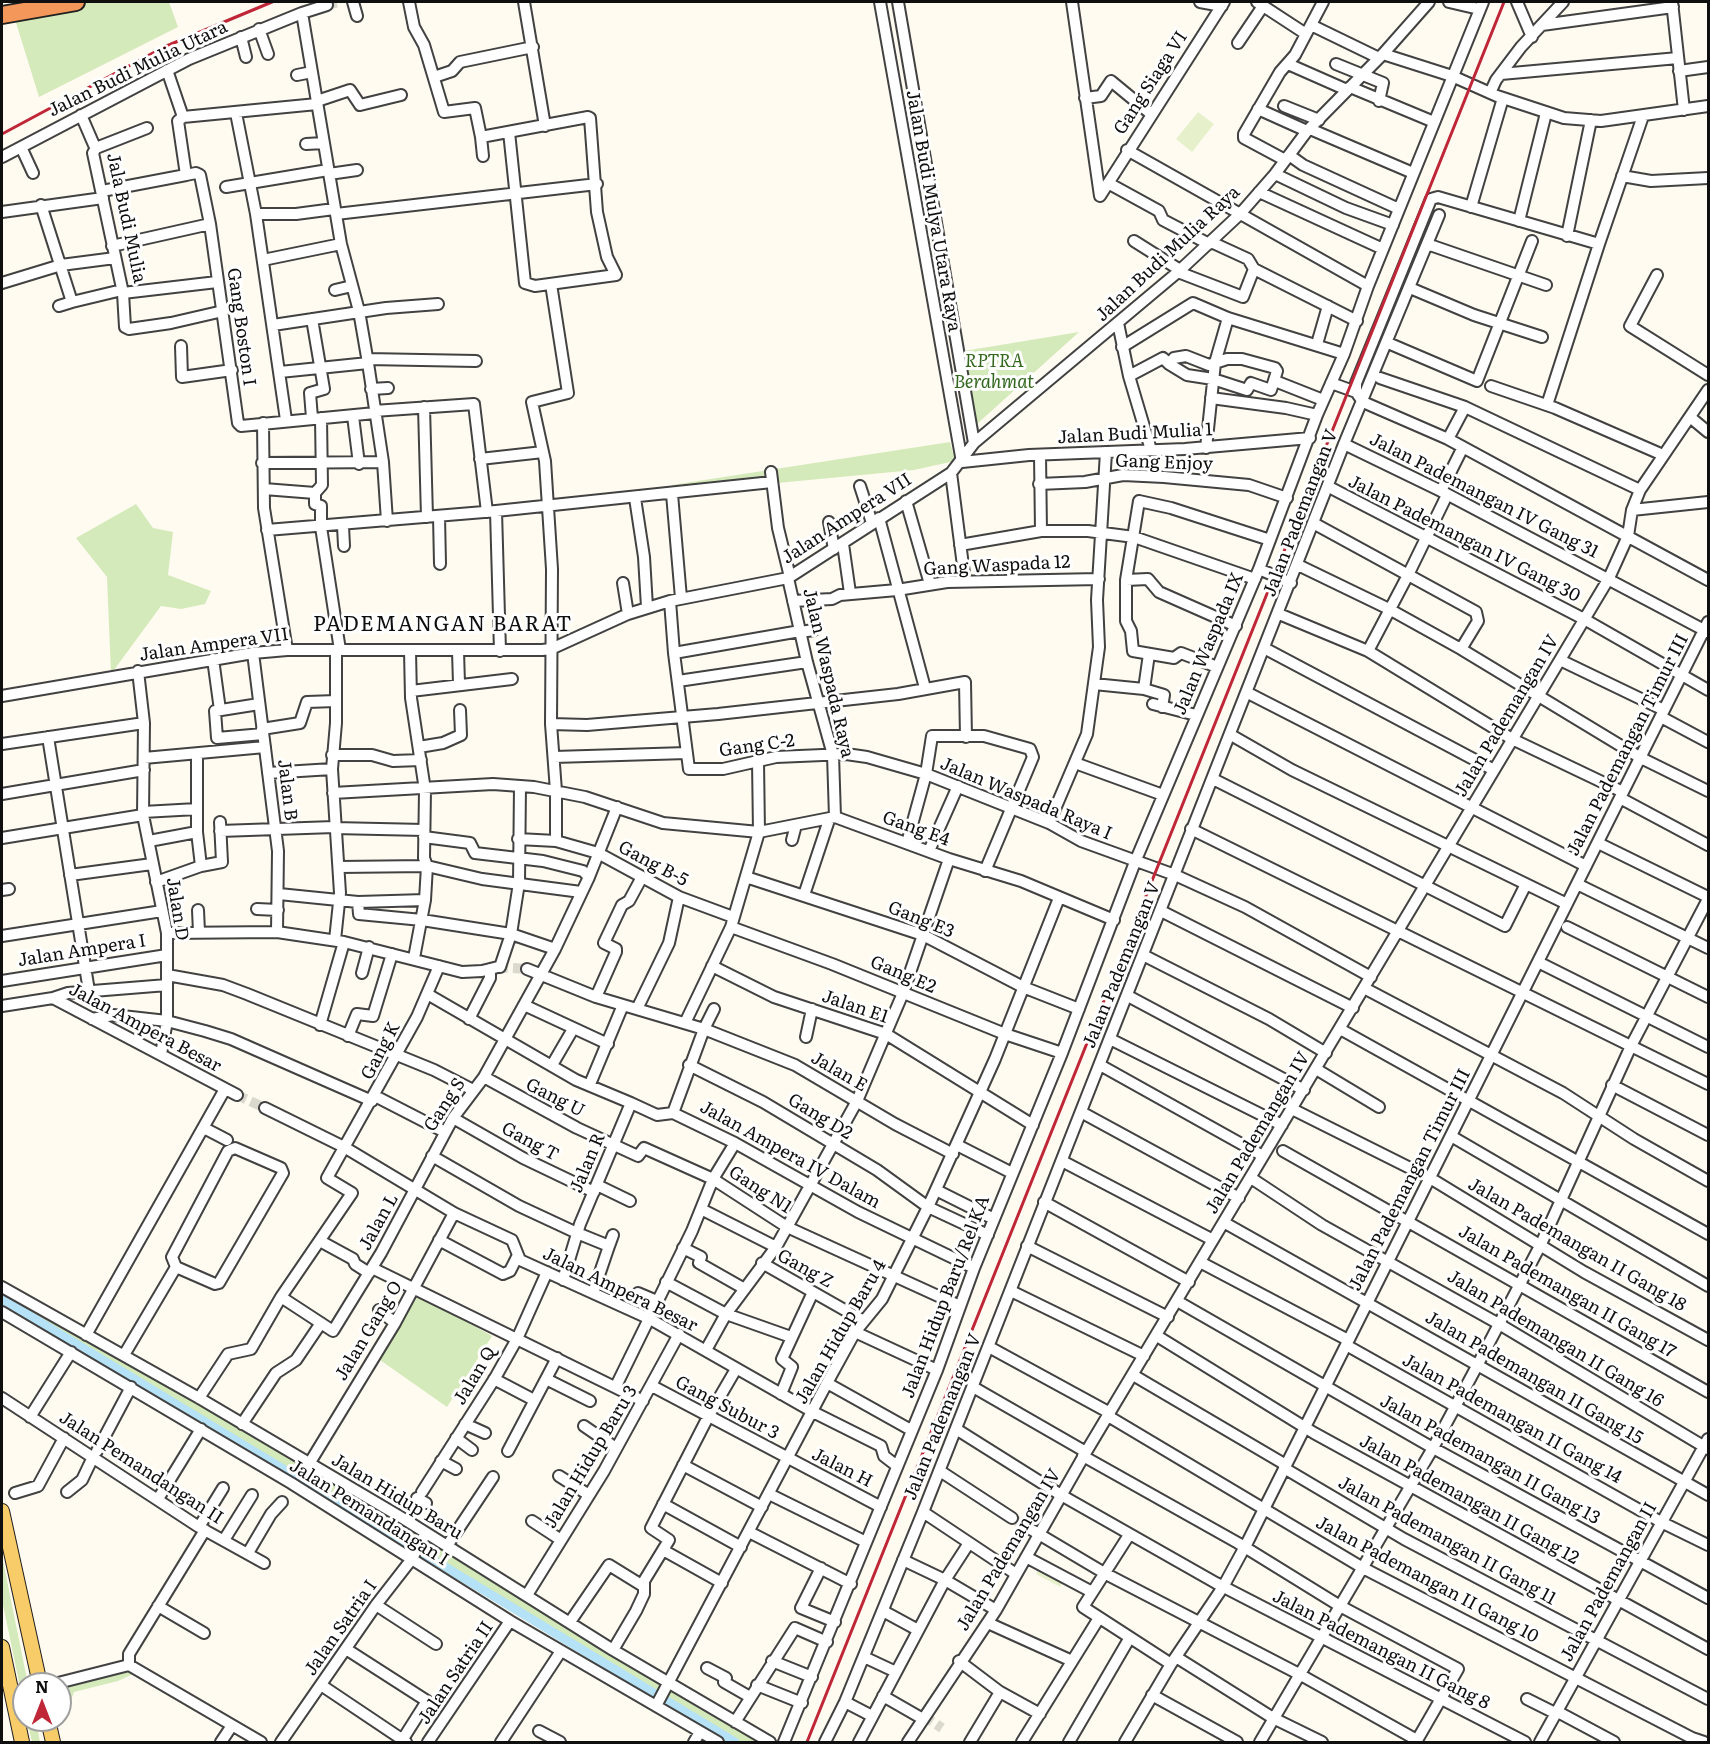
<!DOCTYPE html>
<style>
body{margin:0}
#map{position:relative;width:1710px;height:1744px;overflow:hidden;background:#fffbf0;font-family:Literata,serif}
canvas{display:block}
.frame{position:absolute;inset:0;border:3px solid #0f0f0f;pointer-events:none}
.north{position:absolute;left:12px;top:1672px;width:60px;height:60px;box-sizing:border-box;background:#fff;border:2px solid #9f9f9f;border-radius:50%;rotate:0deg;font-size:16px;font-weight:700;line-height:24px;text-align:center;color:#0f0f0f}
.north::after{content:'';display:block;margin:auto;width:21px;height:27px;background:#bf2637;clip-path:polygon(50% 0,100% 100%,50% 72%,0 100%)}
</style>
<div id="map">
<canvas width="1710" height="1744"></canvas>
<div class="frame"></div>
<div class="north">N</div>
</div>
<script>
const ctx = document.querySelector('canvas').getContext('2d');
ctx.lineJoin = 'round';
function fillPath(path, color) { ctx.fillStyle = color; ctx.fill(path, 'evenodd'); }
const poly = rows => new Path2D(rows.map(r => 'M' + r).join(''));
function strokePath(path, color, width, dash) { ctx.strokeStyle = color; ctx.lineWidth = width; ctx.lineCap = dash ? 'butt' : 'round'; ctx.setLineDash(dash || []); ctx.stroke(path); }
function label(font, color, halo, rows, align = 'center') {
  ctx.font = font + ' Literata,serif'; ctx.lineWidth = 6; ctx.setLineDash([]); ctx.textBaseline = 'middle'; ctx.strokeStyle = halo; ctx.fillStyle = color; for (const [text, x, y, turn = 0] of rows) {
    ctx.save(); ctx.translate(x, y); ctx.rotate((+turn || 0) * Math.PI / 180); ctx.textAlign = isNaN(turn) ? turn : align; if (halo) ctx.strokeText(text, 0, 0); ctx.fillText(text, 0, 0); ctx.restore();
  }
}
const green = poly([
 [75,2,169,2,178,27,39,97,13,13],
 [1079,332,977,424,964,351],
 [950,442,955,461,914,470,672,493,672,485],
 [136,504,153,528,173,532,168,575,211,591,205,604,181,609,161,606,111,674,107,577,76,538],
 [2,1287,41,1308,770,1742,736,1742,704,1724,2,1299],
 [418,1295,492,1336,447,1407,380,1360],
 [2,1556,28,1684,24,1684,24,1706,2,1600],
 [125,1664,135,1673,118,1681,74,1692,71,1700,60,1704,60,1684,40,1684],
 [27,1720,36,1720,40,1742,32,1742]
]);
const pitch = poly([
 [1198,112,1214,124,1192,152,1176,139],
 [1040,1567,1064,1580,1060,1587,1036,1574]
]);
const canal = poly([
 [2,1299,735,1742]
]);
const minorTunnel = poly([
 [327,5,340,2],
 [498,967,527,969],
 [237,1095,265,1108],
 [407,1514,421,1492],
 [1012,1518,1032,1530],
 [924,1716,942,1728]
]);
const minor = poly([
 [353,2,357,16],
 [409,2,414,27,424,45,444,112,475,108,481,137,588,117,590,118,597,212,607,257,616,275,535,286,525,283,509,132],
 [524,2,545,126],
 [880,2,962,462],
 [898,2,974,443],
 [1072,2,1100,196,1224,2],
 [1200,2,1222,6],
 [1257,2,1306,34],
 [1449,2,1479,9],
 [1517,2,1532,37],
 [1672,2,1684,110],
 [302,13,341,244,359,311,368,363,383,462,387,521],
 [1311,25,1379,58],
 [1542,25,1673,7],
 [259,29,268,54],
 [241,37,246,57],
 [1238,43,1263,6],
 [1383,54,1452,76,1497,96,1564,118,1601,121,1708,106],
 [1288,64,1347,90],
 [1336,64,1383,83,1379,101],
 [167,70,183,117],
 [1679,71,1708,67],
 [1501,74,1678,58],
 [297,75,312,72],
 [434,77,452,71,460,62,533,47],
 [1350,87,1434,122],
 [1490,93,1496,80,1521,47,1563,2],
 [1085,98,1101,96,1111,81,1151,114],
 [317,101,350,90,360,105,401,95],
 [1284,106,1319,120],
 [1258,109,1307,131],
 [236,113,256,214,286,420],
 [81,115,94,145],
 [183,117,178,121,186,175,196,173,200,175,210,224,238,423,241,426,375,413],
 [183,117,317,104],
 [147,128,96,148,93,153,123,293,217,282],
 [1310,129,1413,173],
 [481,137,483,156],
 [306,144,324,143],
 [21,147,33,173],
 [1127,150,1368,286],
 [1289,155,1303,165,1399,209],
 [2,157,189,59,302,13,327,5],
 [1285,160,1244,138,1244,134,1280,72,1295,55,1323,2],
 [329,174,357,170],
 [1275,174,1346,208,1393,225],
 [1622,176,1651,181,1708,178],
 [1108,183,1159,211,1163,220,1209,244],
 [226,187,328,170],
 [102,191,186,175],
 [1259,192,1383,249],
 [41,205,72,302,122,290],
 [1471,207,1503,98],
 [2,212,103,198],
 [256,214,296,214,334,209],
 [336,214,597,184],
 [1519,221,1546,113],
 [1567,236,1591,120],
 [1134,241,1180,270],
 [1211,242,1248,259,1254,269,1357,321],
 [1427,244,1546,285],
 [112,246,210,224],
 [263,260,341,244],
 [1178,272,1243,297,1254,269],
 [1657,275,1630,326,1708,375],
 [2,283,61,265,115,258],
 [1410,288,1474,315,1542,337],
 [335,290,352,286],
 [123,293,125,327,129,329,171,323,223,311],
 [59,306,72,302],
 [1118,323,1129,376,1151,450],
 [273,325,386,308,438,304],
 [1388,343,1477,381,1532,241],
 [1317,344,1328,306],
 [181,346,182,377,232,370],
 [1122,347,1193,303,1228,318,1344,354],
 [367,359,476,361],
 [280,372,368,363],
 [1129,376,1163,358,1169,364,1187,375,1213,379,1247,390,1251,383,1271,390,1277,371,1275,368,1242,359,1227,359,1209,365,1186,356,1174,358,1169,364],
 [1380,378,1465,407,1640,490],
 [1275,381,1323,400],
 [1331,383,1356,392],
 [1491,386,1555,408,1663,455],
 [371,389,388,388],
 [1211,398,1286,408,1317,415],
 [1363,402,1356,392,1356,383,1431,199,1438,197,1599,244],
 [1363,402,1448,439,1708,580],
 [1547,405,1599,244,1643,116],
 [424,407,427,517],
 [374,411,474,404,487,512],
 [353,416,359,464],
 [1690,417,1708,432],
 [312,418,310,393,324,389,312,319],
 [263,423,264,508,287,650],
 [1448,439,1465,407],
 [1344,444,1441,491,1708,632],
 [1206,448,1215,363,1228,318],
 [543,452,532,402,568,393,551,284],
 [1040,455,1041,531],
 [480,459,543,452,545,461,552,569,551,724,556,791,556,841],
 [962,462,1029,455,1185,449,1310,438],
 [262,463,383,462],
 [771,472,778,528,790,577],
 [951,473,965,581],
 [1039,484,1085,482,1123,475,1164,477,1249,485,1287,498],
 [860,486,872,523],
 [1329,487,1584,619,1708,690],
 [264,489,315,493],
 [1441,491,1463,447],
 [315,493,315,504,321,506,321,527,340,650],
 [315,493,322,485,321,418],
 [672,494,681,598],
 [635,498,644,557,647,607],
 [906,501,930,584],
 [1632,510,1708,502],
 [496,511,500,651],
 [439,516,440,564],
 [879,518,925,688],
 [829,522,834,549],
 [1315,524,1476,612,1478,621,1461,649],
 [343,526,344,546],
 [267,530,496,511,772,482],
 [843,544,850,593],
 [960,545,1041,531,1088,531,1134,537,1255,579],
 [1298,565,1389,609,1461,649,1641,758,1708,791],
 [1259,569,1291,583],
 [1126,580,1148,579,1159,592,1236,626],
 [623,583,628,614],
 [670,601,674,653,689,769,723,769,776,757,846,754,867,757,926,774,1049,823,1081,841,1175,875,1245,907,1371,977],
 [793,601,832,599,840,595,897,590,947,582,1099,579],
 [1279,614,1368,651,1512,739,1623,792],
 [800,632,814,630],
 [1264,648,1494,770],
 [410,651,411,698,425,790,424,858,427,866,425,900,414,958],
 [458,651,459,684],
 [1368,651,1408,575,1447,495],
 [253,653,278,851,277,932],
 [674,653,800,631],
 [1149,654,1144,689,1164,695,1162,707],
 [213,659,220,710],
 [1560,660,1664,710],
 [1217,667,1181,653,1174,658,1133,651,1131,631,1126,621,1126,580,1139,501,1171,508,1270,540],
 [138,671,144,723,143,815,167,933,167,1021,161,1054],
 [678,681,807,662],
 [1094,684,1144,689],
 [411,691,512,679],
 [1248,693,1586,866],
 [2,696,253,653,287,650,542,650,551,649,628,614,670,601,788,578,951,473,974,443,1178,272,1240,214,1275,174,1307,131,1383,54,1429,2],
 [259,704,215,711,217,738,263,734],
 [1153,704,1196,715],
 [1661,717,1708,742],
 [551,724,587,725,718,714,898,694,965,682,966,737],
 [262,729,300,723,307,702,336,701],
 [1231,735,1292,770,1567,904],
 [48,737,89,991],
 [2,744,144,723],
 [419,747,443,743,461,735,460,710],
 [197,754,197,832,201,866],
 [332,755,372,755,393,761,421,760],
 [554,757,687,753],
 [144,758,265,747],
 [1075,763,1163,795],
 [268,773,332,769],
 [1213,779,1505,926,1526,884],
 [333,793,493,784,534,787,585,797,663,823,759,832,758,761],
 [2,794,144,770],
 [1620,798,1708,845],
 [143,812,197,809],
 [835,817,949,859,1021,881,1114,920],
 [1049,823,1087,734,1099,647,1097,600,1106,452],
 [334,828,424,830],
 [1191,829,1708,1084],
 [220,831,334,827],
 [424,837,470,843,475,853,543,861,583,871,589,877],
 [2,838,143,815],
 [518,839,556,841,598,853,679,897,733,917],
 [792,840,796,825],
 [149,841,197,832],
 [907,843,926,774,932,736,984,736,1030,749,1033,757,985,871],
 [1598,843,1708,897],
 [929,851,958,786],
 [339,867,427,866,482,879,581,892],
 [70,875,152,864],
 [746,877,923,935,1023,987,1079,1009],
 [156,882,201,866,222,862,220,822],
 [1577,884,1708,948],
 [2,890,9,889],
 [279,894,358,902,425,900],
 [804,895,829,820],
 [358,902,359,914,422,920,511,934,555,949],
 [257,909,278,910],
 [198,910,199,932],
 [1161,911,1353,1008],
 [731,927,832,964,1005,1034,1062,1053],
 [1567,927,1708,997],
 [167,933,277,932,344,942,462,972,482,971,498,967],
 [2,936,162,911],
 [335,940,340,893,332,769,336,723,336,650],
 [1143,955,1269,1019,1326,1053],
 [1538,962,1708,1047],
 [712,966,774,997,886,1034,1033,1125],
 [500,967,511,934,519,883,520,786],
 [527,969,596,997,704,1029,673,1113,735,1143,858,1212,974,1268],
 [362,973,369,947],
 [167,975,223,985,247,994,434,1070,473,1090],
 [2,981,167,955],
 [1364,988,1563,1093,1634,1139,1708,1181],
 [429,995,576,1080,631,1103],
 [1128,996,1304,1090],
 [596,997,616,952,616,949,604,943,622,905,629,901,642,877],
 [53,998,68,993,167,985],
 [524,1005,608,1044],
 [2,1006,53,998,237,1095],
 [637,1009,669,943,679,897],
 [714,1009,704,1029,795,1065,895,1124,953,1154],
 [92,1019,113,1015,167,1021,205,1031,231,1039,372,1101],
 [469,1019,490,978,490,969],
 [685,1023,731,927,759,832,835,817,833,755,807,662,788,578],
 [320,1025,344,942],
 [1340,1029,1708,1234],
 [348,1036,357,1014,373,1016,392,954],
 [806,1037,812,1009],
 [1110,1039,1282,1125],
 [552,1065,573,1029],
 [689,1065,763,1102,877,1170,928,1207,988,1235],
 [1100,1065,1263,1156],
 [1316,1069,1379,1107],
 [484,1077,577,1128,638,1156,644,1148,713,1179,787,1227,960,1306],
 [590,1084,623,1005],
 [1612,1085,1708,1135],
 [375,1096,445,1132],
 [265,1108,344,1147,454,1213,512,1240,520,1260,650,1319,813,1412,881,1446,884,1456,897,1466],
 [1292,1109,1430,1178,1584,1272,1708,1340],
 [1081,1112,1239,1198],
 [453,1118,523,1158,594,1192],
 [204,1128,227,1140],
 [1451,1136,1708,1286],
 [957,1145,1012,1173],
 [1283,1151,1708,1392],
 [432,1156,519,1206,577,1233,609,1246,613,1235],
 [1062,1161,1213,1240],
 [1251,1178,1322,1225,1499,1324,1708,1449],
 [597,1185,630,1201],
 [936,1190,994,1219],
 [1044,1202,1189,1282],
 [701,1209,776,1247],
 [1225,1223,1708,1495],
 [439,1240,503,1274,510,1271,517,1257],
 [320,1241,353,1259,355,1264,369,1273],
 [1027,1246,1168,1317],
 [683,1248,701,1257,699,1263,743,1288],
 [1200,1262,1348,1340],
 [762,1263,864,1321],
 [372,1268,643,1401],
 [563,1280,580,1224,631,1103,657,1115,673,1113],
 [666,1282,726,1314,791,1337],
 [2,1287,199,1398,404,1519,613,1650,770,1742],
 [1011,1291,1144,1356],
 [593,1293,609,1246],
 [638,1293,657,1301],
 [281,1297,333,1331,381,1253,453,1118,484,1077,555,949,589,877,617,807],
 [1177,1301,1433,1448,1708,1598],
 [379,1310,395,1323],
 [2,1312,291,1483,510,1621,718,1742],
 [855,1332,937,1370],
 [86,1335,225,1089],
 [1157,1336,1314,1433,1708,1649],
 [1346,1345,1661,1522,1708,1545],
 [989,1347,1110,1413],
 [706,1350,726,1314,776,1247,857,1101,903,993,949,859],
 [124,1355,176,1267,172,1257,228,1151,235,1148,281,1168,283,1173,219,1283,215,1284,176,1267],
 [1133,1375,1286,1465],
 [494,1379,534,1400],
 [546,1379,590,1401],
 [827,1383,911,1430],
 [616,1386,692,1231,713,1179,735,1143],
 [652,1386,881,1507],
 [973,1387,1086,1452],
 [781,1394,792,1367,782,1359,813,1292],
 [2,1398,199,1527,264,1563],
 [199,1398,228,1354,251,1349,281,1297,352,1193,327,1178,417,1017,439,966],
 [1108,1416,1363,1568,1692,1738,1704,1742],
 [30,1417,71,1352],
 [242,1424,276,1373,296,1360,321,1323],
 [465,1424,485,1433],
 [584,1426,616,1448],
 [956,1429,1061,1495,1216,1583,1525,1742],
 [456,1438,472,1450],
 [97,1451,131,1387],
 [508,1451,557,1358],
 [1083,1456,1238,1543,1340,1606,1458,1669,1416,1742],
 [441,1461,456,1469],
 [309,1464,395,1323,454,1213],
 [683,1465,762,1507],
 [1284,1468,1404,1539,1708,1699],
 [940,1471,1012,1518],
 [559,1476,589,1495],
 [67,1492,82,1480,93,1457],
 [422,1492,495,1378,517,1339,547,1272],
 [15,1493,38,1486,64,1438],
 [769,1494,866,1542],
 [417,1498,426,1503],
 [158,1499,201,1429],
 [663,1504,741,1547],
 [923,1512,1016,1574],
 [532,1521,561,1540],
 [199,1527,223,1488],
 [1032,1530,1106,1574,1299,1674,1417,1740],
 [749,1532,851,1584],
 [1129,1535,1083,1607,1171,1664],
 [224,1540,252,1495],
 [447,1546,493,1477],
 [663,1550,722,1583],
 [248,1553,271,1514,282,1502],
 [1026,1557,1092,1592],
 [903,1560,945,1580,996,1610],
 [821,1568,801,1608,835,1622],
 [527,1595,604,1471,679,1334],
 [376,1605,436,1644],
 [158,1606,204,1633],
 [883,1611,918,1630],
 [570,1622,609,1565,643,1586],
 [988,1623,1072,1661],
 [346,1649,427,1701,401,1742],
 [613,1650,636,1611,644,1594,644,1581,669,1540,651,1528,708,1417,736,1369],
 [864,1657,896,1672],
 [1176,1657,1273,1718,1322,1742],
 [772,1661,812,1677],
 [959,1661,1000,1692,1040,1714],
 [129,1665,129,1654,205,1530],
 [707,1668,726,1678,724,1682,750,1697],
 [54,1684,129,1665,261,1742],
 [321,1685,406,1742],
 [757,1685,802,1703],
 [1152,1695,1237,1742],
 [883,1696,923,1719],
 [1527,1699,1557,1714],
 [845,1702,872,1716],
 [656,1706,827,1383,855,1332,882,1299,928,1207,995,1059,1059,898],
 [1558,1712,1614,1742],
 [735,1722,795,1628,827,1642],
 [539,1731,560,1742],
 [221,1742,231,1727],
 [281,1742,376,1605,411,1560,426,1533],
 [428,1742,510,1621],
 [501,1742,561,1651],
 [694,1742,700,1732],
 [784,1742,937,1370,974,1268,1062,1053,1135,862,1259,569,1317,415,1344,354,1368,286,1483,2],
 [825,1742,845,1702,923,1512,1344,444,1439,215],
 [859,1742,945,1580,969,1543],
 [908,1742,996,1610,1086,1452,1609,578,1628,536,1632,510,1640,490,1708,390],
 [970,1742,1000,1692],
 [1022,1742,1099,1618],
 [1069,1742,1129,1639],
 [1125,1742,1171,1664,1223,1587,1248,1541,1708,622],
 [1260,1742,1433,1448,1477,1366,1541,1244,1631,1046,1708,899],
 [1540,1742,1708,1439]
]);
const major = poly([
 [2,1511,40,1684],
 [2,1647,22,1742],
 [48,1720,53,1742]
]);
const highway = poly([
 [2,15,76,2]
]);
const rail = poly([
 [2,134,164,47,272,2],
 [807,1742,1504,2]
]);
const streetNames = [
 ["Jalan Budi Mulia Utara",138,69,-26],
 ["Gang Siaga VI",1151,83,-57],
 ["Jalan Budi Mulya Utara Raya",933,211,80],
 ["Jala Budi Mulia",126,218,78],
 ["Jalan Budi Mulia Raya",1168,254,-43],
 ["Gang Boston I",241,327,82],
 ["Jalan Budi Mulia 1",1135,434,-3],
 ["Gang Enjoy",1164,463,2],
 ["Jalan Pademangan IV Gang 31",1484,496,27],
 ["Jalan Pademangan V",1301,513,-69],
 ["Jalan Ampera VII",847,519,-33],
 ["Jalan Pademangan IV Gang 30",1464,539,27],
 ["Gang Waspada 12",997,566,-3],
 ["Jalan Waspada IX",1209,644,-67],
 ["Jalan Ampera VII",214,645,-8],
 ["Jalan Waspada Raya",828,673,77],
 ["Jalan Pademangan IV",1507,716,-59],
 ["Jalan Pademangan Timur III",1628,745,-63],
 ["Gang C-2",757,746,-8],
 ["Jalan B",287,790,83],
 ["Jalan Waspada Raya I",1026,799,23],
 ["Gang E4",916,829,20],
 ["Gang B-5",653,864,28],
 ["Jalan D",177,909,81],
 ["Gang E3",921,920,22],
 ["Jalan Ampera I",82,951,-9],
 ["Jalan Pademangan V",1122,965,-68],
 ["Gang E2",903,975,23],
 ["Jalan E1",855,1007,19],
 ["Jalan Ampera Besar",145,1028,28],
 ["Gang K",381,1051,-62],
 ["Jalan E",839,1072,30],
 ["Gang U",555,1098,27],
 ["Gang S",445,1105,-57],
 ["Gang D2",820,1117,31],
 ["Jalan Pademangan IV",1258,1133,-59],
 ["Gang T",530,1142,28],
 ["Jalan Ampera IV Dalam",790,1155,29],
 ["Jalan R",588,1163,-67],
 ["Jalan Pademangan Timur III",1410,1180,-63],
 ["Gang N1",760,1190,33],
 ["Jalan L",379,1222,-61],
 ["Jalan Pademangan II Gang 18",1577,1245,30],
 ["Gang Z",805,1269,29],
 ["Jalan Ampera Besar",620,1290,26],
 ["Jalan Pademangan II Gang 17",1567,1292,30],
 ["Jalan Hidup Baru/Rel KA",946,1297,-69],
 ["Jalan Gang O",369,1331,-59],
 ["Jalan Hidup Baru 4",841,1332,-60],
 ["Jalan Pademangan II Gang 16",1555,1339,31],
 ["Jalan Q",475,1376,-59],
 ["Jalan Pademangan II Gang 15",1534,1378,30],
 ["Gang Subur 3",727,1408,28],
 ["Jalan Pademangan V",943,1417,-68],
 ["Jalan Pademangan II Gang 14",1512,1419,29],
 ["Jalan Hidup Baru 3",591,1457,-59],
 ["Jalan Pademangan II Gang 13",1490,1460,29],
 ["Jalan Pemandangan II",141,1468,33],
 ["Jalan H",842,1468,27],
 ["Jalan Hidup Baru",397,1497,31],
 ["Jalan Pademangan II Gang 12",1469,1500,29],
 ["Jalan Pemandangan I",369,1513,32],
 ["Jalan Pademangan II Gang 11",1447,1541,29],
 ["Jalan Pademangan IV",1009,1550,-59],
 ["Jalan Pademangan II Gang 10",1427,1580,28],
 ["Jalan Pademangan II",1609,1582,-61],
 ["Jalan Satria I",341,1628,-55],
 ["Jalan Pademangan II Gang 8",1381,1650,27],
 ["Jalan Satria II",456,1673,-56]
];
const parkNames = [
 ["RPTRA",994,362],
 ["Berahmat",994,383]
];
const quarterNames = [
 ["PADEMANGAN BARAT",443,625]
];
fillPath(green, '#d5eaba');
fillPath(pitch, '#e6f1cc');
strokePath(canal, '#b5e2f6', 9);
strokePath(minorTunnel, '#dbd8ce', 10, [10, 5]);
strokePath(minor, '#424242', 14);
strokePath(major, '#202020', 16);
strokePath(highway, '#202020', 20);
strokePath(minor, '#fff', 10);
strokePath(major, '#f8cc68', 14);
strokePath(highway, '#f4975a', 16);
strokePath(rail, '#bf2637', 3);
label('18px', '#0f0f0f', '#fff', streetNames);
label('italic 18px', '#32671e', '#fff', parkNames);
ctx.letterSpacing = '1.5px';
label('21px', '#0f0f0f', '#fff', quarterNames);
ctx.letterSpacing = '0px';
</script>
